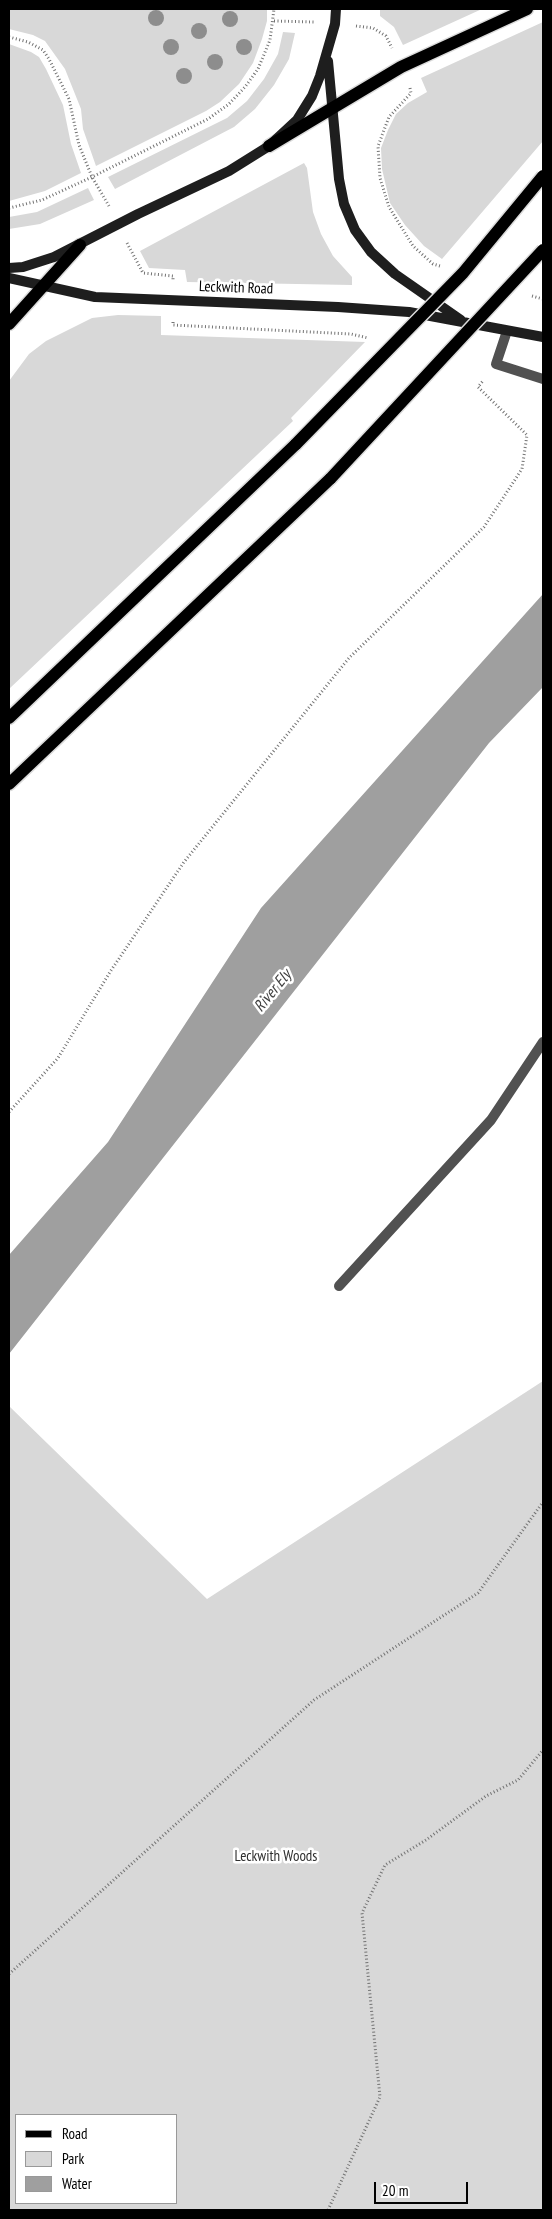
<!DOCTYPE html>
<style>
body{margin:0}
#map{position:relative;width:552px;height:2219px;overflow:hidden;background:#fff;font-family:"PT Sans Narrow",sans-serif}
canvas{display:block}
.frame{position:absolute;inset:0;border:10px solid #000;pointer-events:none}
.legend{position:absolute;left:15px;top:2114px;width:162px;height:90px;box-sizing:border-box;background:#fff;border:1px solid #999;margin:0;padding:6px 9px;list-style:none;font-size:15px;color:#000}
.legend li{display:flex;align-items:center;gap:10px;height:25px}
.legend b{width:25px;border:1px solid #999}
.scale{position:absolute;left:374px;top:2182px;width:94px;height:22px;box-sizing:border-box;border:2px solid #000;border-top:0;padding-left:6px;font-size:15px;line-height:18px;white-space:nowrap;color:#000;-webkit-text-stroke:4px #fff;paint-order:stroke}
</style>
<div id="map">
<canvas width="552" height="2219"></canvas>
<div class="frame"></div>
<ul class="legend">
<li><b style="height:6px;background:#000"></b>Road</li>
<li><b style="height:14px;background:#d8d8d8"></b>Park</li>
<li><b style="height:14px;background:#9f9f9f"></b>Water</li>
</ul>
<div class="scale">20 m</div>
</div>
<script>
const ctx = document.querySelector('canvas').getContext('2d');
ctx.lineJoin = 'round';
function fillPath(path, color) { ctx.fillStyle = color; ctx.fill(path, 'evenodd'); }
const poly = rows => new Path2D(rows.map(r => 'M' + r).join(''));
function strokePath(path, color, width, dash) { ctx.strokeStyle = color; ctx.lineWidth = width; ctx.lineCap = dash ? 'butt' : 'round'; ctx.setLineDash(dash || []); ctx.stroke(path); }
function label(font, color, halo, rows, align = 'center') {
  ctx.font = font + ' "PT Sans Narrow",sans-serif'; ctx.lineWidth = 5; ctx.setLineDash([]); ctx.textBaseline = 'middle'; ctx.strokeStyle = halo; ctx.fillStyle = color; for (const [text, x, y, turn = 0] of rows) {
    ctx.save(); ctx.translate(x, y); ctx.rotate((+turn || 0) * Math.PI / 180); ctx.textAlign = isNaN(turn) ? turn : align; if (halo) ctx.strokeText(text, 0, 0); ctx.fillText(text, 0, 0); ctx.restore();
  }
}
const green = poly([
 [9,9,267,9,267,21,262,39,253,63,239,84,220,102,206,111,96,166,83,129,81,109,65,69,45,41,33,35,9,29],
 [380,9,482,9,403,45,394,27,380,16],
 [543,22,543,141,442,259,424,246,405,225,390,203,382,169,381,148,388,130,396,114,408,103,427,92,421,78],
 [283,32,295,33,289,59,274,85,255,109,234,127,115,189,108,177,227,118,247,101,264,79,278,54],
 [9,44,31,52,39,57,46,69,63,105,71,144,81,173,45,191,9,201],
 [304,163,307,168,313,212,321,234,333,256,352,277,352,285,187,282,185,270,149,268,140,251],
 [88,188,94,200,40,224,9,229,9,217,37,212],
 [118,315,161,316,161,335,365,342,291,418,293,421,9,689,9,381,29,354,46,341,92,318],
 [543,1381,543,2210,9,2210,9,1406,207,1599],
 [16,2115,176,2115,176,2203,16,2203]
]);
const water = poly([
 [543,594,543,687,489,743,9,1354,9,1255,108,1142,261,908]
]);
const path = poly([
 [274,21,314,22],
 [356,26,373,28,386,36,392,48],
 [9,37,28,42,43,50,49,59,69,99,79,145,92,177,109,206],
 [410,88,411,93,389,117,378,146,380,178,389,207,413,246,433,264,440,266],
 [9,208,42,200,92,177,208,119,229,104,245,87,258,69,270,40,274,9],
 [127,243,143,273,173,276,173,281],
 [532,296,543,299],
 [173,322,173,325,351,334,368,338],
 [9,1112,58,1058,110,972,184,862,349,658,484,527,522,469,527,435,478,387,483,381],
 [9,1974,314,1700,478,1593,543,1502],
 [328,2210,380,2097,362,1913,385,1865,426,1840,486,1796,518,1780,543,1750]
]);
const lane = poly([
 [339,1286,491,1120,543,1042]
]);
const street = poly([
 [507,331,496,364,543,379]
]);
const secondary = poly([
 [328,61,339,179,344,204,355,230,371,252,395,274,461,320],
 [9,268,23,267,54,257,138,214,229,171,269,146,297,120,312,96,320,76,335,24,336,9],
 [9,278,95,297,338,307,409,312,543,337]
]);
const primary = poly([
 [269,146,401,67,527,9],
 [9,324,80,245],
 [9,718,296,444],
 [9,784,331,478]
]);
const primaryBridge = poly([
 [296,444,463,273,543,176],
 [331,478,543,250]
]);
const trees = [
 [156,18],
 [230,19],
 [199,31],
 [171,47],
 [244,47],
 [215,62],
 [184,76]
];
const streetNames = [
 ["Leckwith Road",236,288,2]
];
const parkNames = [
 ["Leckwith Woods",276,1857]
];
const waterNames = [
 ["River Ely",273,991,-51]
];
fillPath(green, '#d8d8d8');
fillPath(water, '#9f9f9f');
strokePath(primary, '#dbdbdb', 15);
strokePath(path, '#737373', 3, [1, 2.5]);
strokePath(lane, '#515151', 10);
strokePath(street, '#515151', 10);
strokePath(secondary, '#1e1e1e', 10);
strokePath(primary, '#000', 12);
strokePath(primaryBridge, '#dbdbdb', 15, []);
strokePath(primaryBridge, '#000', 12);
ctx.fillStyle = '#8d8d8d';
for (const [x, y] of trees) { ctx.beginPath(); ctx.arc(x, y, 8, 0, 2 * Math.PI); ctx.fill(); }
label('15px', '#000', '#fff', streetNames);
label('15px', '#2f2f2f', '#fff', parkNames);
label('italic 16px', '#404040', '#fff', waterNames);
</script>
